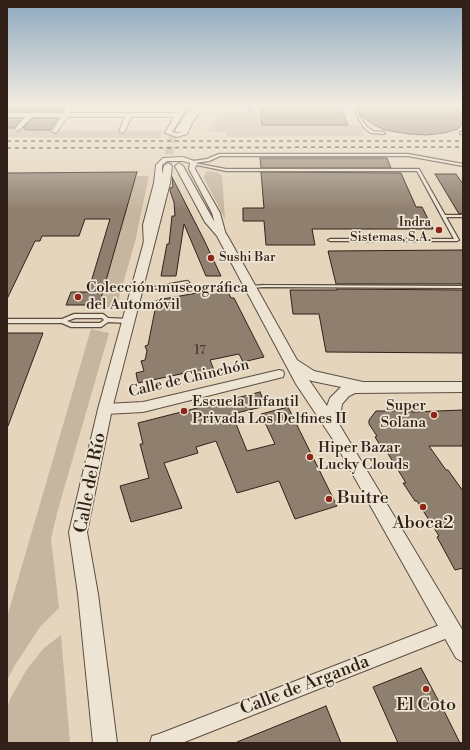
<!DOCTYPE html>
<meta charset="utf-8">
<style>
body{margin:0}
#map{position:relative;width:470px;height:750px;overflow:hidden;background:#e4d5bc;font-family:"Libre Bodoni",serif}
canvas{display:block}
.frame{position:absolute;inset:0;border:8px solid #322119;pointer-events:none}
</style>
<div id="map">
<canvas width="470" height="750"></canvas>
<div class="frame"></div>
</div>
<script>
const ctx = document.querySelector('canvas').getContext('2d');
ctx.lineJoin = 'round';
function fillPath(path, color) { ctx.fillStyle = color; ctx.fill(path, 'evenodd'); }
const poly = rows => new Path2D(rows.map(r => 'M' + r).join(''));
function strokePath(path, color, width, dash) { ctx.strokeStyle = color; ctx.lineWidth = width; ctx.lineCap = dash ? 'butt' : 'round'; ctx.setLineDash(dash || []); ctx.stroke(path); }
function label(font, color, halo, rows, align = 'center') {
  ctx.font = font + ' "Libre Bodoni",serif'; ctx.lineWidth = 3.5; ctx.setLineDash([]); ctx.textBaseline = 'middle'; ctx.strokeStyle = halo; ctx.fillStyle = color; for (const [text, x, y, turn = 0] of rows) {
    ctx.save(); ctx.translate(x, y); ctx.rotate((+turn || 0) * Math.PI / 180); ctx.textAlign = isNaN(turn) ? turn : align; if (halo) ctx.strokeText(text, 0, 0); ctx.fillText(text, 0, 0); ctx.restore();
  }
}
const green = poly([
 [219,113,261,113,262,125,360,125,364,136,226,137,226,132,208,132],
 [34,127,44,127,43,130,162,131,160,138,7,137,7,128,32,130],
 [206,171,217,172,222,176,225,219,204,178],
 [136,176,149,176,135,242,116,308,98,308],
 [91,329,109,333,57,513,51,539,59,608,40,627,15,665,7,680,7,617],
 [61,635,70,743,7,743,7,708,10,699,27,669,44,648]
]);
const building = poly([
 [7,106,66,106,62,112,7,112,7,106],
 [260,106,341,106,348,125,262,125,260,106],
 [357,106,454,106,462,115,463,123,458,129,444,133,427,135,408,134,385,130,374,125,360,115,357,106],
 [7,118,22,118,14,128,7,128,7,118],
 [33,118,58,118,50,130,25,130,26,128,23,128,33,118],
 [260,158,387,158,391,168,261,168,260,158],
 [137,172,99,305,66,305,71,292,88,292,110,219,85,219,79,236,42,236,40,241,35,241,7,299,7,173,137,172],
 [261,172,401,173,416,207,422,207,433,229,312,229,315,245,266,245,264,221,243,221,243,208,264,208,261,172],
 [435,174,456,174,463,184,463,214,459,214,435,174],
 [172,177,204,240,221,276,206,276,184,224,176,276,161,276,167,244,169,244,172,216,175,216,174,202,170,191,170,188,173,187,172,177],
 [463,250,463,284,336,284,328,251,463,250],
 [226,288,231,298,234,298,264,357,243,362,239,354,210,360,214,370,198,373,195,371,138,383,136,373,144,371,141,361,145,360,147,351,145,346,148,345,157,300,226,288],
 [337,289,463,290,463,353,326,352,319,314,293,314,290,290,337,290,337,289],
 [7,333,43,333,8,426,7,425,7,333],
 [260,392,266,406,232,414,247,451,275,444,261,414,288,407,337,506,295,519,279,481,237,493,216,441,196,447,198,453,164,463,182,508,131,522,120,486,149,478,140,444,143,444,138,423,260,392],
 [393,410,412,410,412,412,463,410,463,446,429,446,446,470,448,470,463,491,463,568,455,570,437,537,439,536,417,501,415,501,403,483,406,483,387,452,385,453,375,437,377,436,369,424,369,420,376,411,394,411,393,410],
 [421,668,445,713,460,743,398,743,373,687,421,668],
 [326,706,341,743,237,743,237,742,326,706]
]);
const tertiaryTunnel = poly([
 [168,166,170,144,175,130]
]);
const service = poly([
 [248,106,250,106,251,111,249,110,248,106],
 [354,106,356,106,359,116,367,127,373,131,383,132,385,133,384,134,371,133,365,129,357,116,354,106],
 [457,106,459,106,463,110,463,113,457,106],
 [460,132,463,132,463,134,460,134,460,132],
 [219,154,408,154,463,164,463,166,408,156,220,156,209,161,194,163,226,169,419,169,445,215,463,215,463,217,446,217,459,240,457,241,330,241,328,240,330,239,454,239,417,171,226,171,192,164,194,163,192,162,193,161,207,159,219,154],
 [187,281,189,282,189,283,154,289,137,289,135,288,137,287,154,287,187,281],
 [264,285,463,286,463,288,264,287,251,288,249,287,251,286,264,285],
 [74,314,103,314,108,318,128,319,130,321,128,323,108,322,101,327,71,327,62,323,7,323,7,319,62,319,74,314],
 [75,318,102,318,104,320,100,323,72,323,67,321,75,318]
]);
const minor = poly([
 [68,106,74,106,69,113,176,113,182,106,188,106,172,132,177,133,182,132,186,123,198,106,204,106,192,123,187,134,177,137,165,133,174,117,131,117,125,131,122,133,119,131,125,117,67,117,57,132,55,133,52,131,61,117,32,117,18,131,15,129,25,117,7,117,7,113,63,113,68,106],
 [183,157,197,162,195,169,220,213,226,235,222,237,218,235,212,213,189,169,190,163,183,161,167,161,162,165,162,183,151,225,151,244,147,247,144,246,143,225,154,183,156,165,163,158,183,157],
 [279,370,283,371,284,374,283,377,143,412,105,414,101,412,99,409,101,406,105,404,143,402,279,370],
 [450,621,456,623,458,629,456,635,450,637,182,743,150,743,152,736,159,734,450,621]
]);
const tertiary = poly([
 [192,106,199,106,182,132,176,132,175,130,192,106],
 [168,163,172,166,170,183,112,409,87,532,98,594,117,743,93,743,78,594,69,532,98,409,160,183,164,166,168,163],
 [179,163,183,166,214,221,227,235,297,360,314,371,363,382,463,382,463,392,355,393,349,396,342,404,339,424,463,631,463,662,456,658,334,441,296,384,217,236,205,222,175,166,179,163],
 [309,380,312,381,341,387,330,398,327,406,309,380]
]);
const rail = poly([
 [7,141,463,141],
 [7,148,463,147]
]);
const markers = [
 [439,230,4,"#8f2418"],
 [211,258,4,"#8f2418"],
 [78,297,4,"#8f2418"],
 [184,411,4,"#8f2418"],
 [434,415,4,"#8f2418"],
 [310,457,4,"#8f2418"],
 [329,499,4,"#8f2418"],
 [423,507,4,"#8f2418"],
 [426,689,4,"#8f2418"]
];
const farPoinames = [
 ["Indra",431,223],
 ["Sistemas, S.A.",431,238],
 ["Sushi Bar",219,258,"left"]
];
const numberNames = [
 ["17",200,351]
];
const poiNames = [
 ["Colección museográfica",86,288],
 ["del Automóvil",86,305],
 ["Escuela Infantil",192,402],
 ["Privada Los Delfines II",192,419],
 ["Super",426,406,"right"],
 ["Solana",426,423,"right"],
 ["Hiper Bazar",318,448],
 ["Lucky Clouds",318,465]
];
const streetNames = [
 ["Calle de Chinchón",189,379,-13]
];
const nearStreetnames = [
 ["Calle del Río",91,483,-79],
 ["Calle de Arganda",305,686,-21]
];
const nearPoinames = [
 ["Buitre",337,499,"left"],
 ["Aboca2",423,524],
 ["El Coto",426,706]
];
fillPath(green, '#c6b6a0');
fillPath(building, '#8f7f6e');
strokePath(building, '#322119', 1);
strokePath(tertiaryTunnel, '#c0b19b', 8, [8, 4]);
strokePath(service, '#5e4e42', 2.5);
strokePath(minor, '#5e4e42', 2);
strokePath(tertiary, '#5e4e42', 2);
fillPath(service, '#ede4d3');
fillPath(minor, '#ede4d3');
fillPath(tertiary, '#ede4d3');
strokePath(rail, '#322119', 1.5, [4, 4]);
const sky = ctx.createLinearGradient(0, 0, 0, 211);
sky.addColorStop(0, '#8ea9c0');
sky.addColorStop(0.5, '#f3ece1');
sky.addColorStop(1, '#f3ece100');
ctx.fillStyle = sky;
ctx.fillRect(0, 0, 470, 211);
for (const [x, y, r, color] of markers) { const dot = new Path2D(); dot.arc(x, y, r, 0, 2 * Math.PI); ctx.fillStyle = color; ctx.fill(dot); strokePath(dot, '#ede4d3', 1.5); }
label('13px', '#322119', '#ede4d3', farPoinames, 'right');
label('13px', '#49382e', null, numberNames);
label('15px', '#322119', '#ede4d3', poiNames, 'left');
label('15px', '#322119', '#ede4d3', streetNames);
label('18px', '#322119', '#ede4d3', nearStreetnames);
label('18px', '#322119', '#ede4d3', nearPoinames);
</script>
